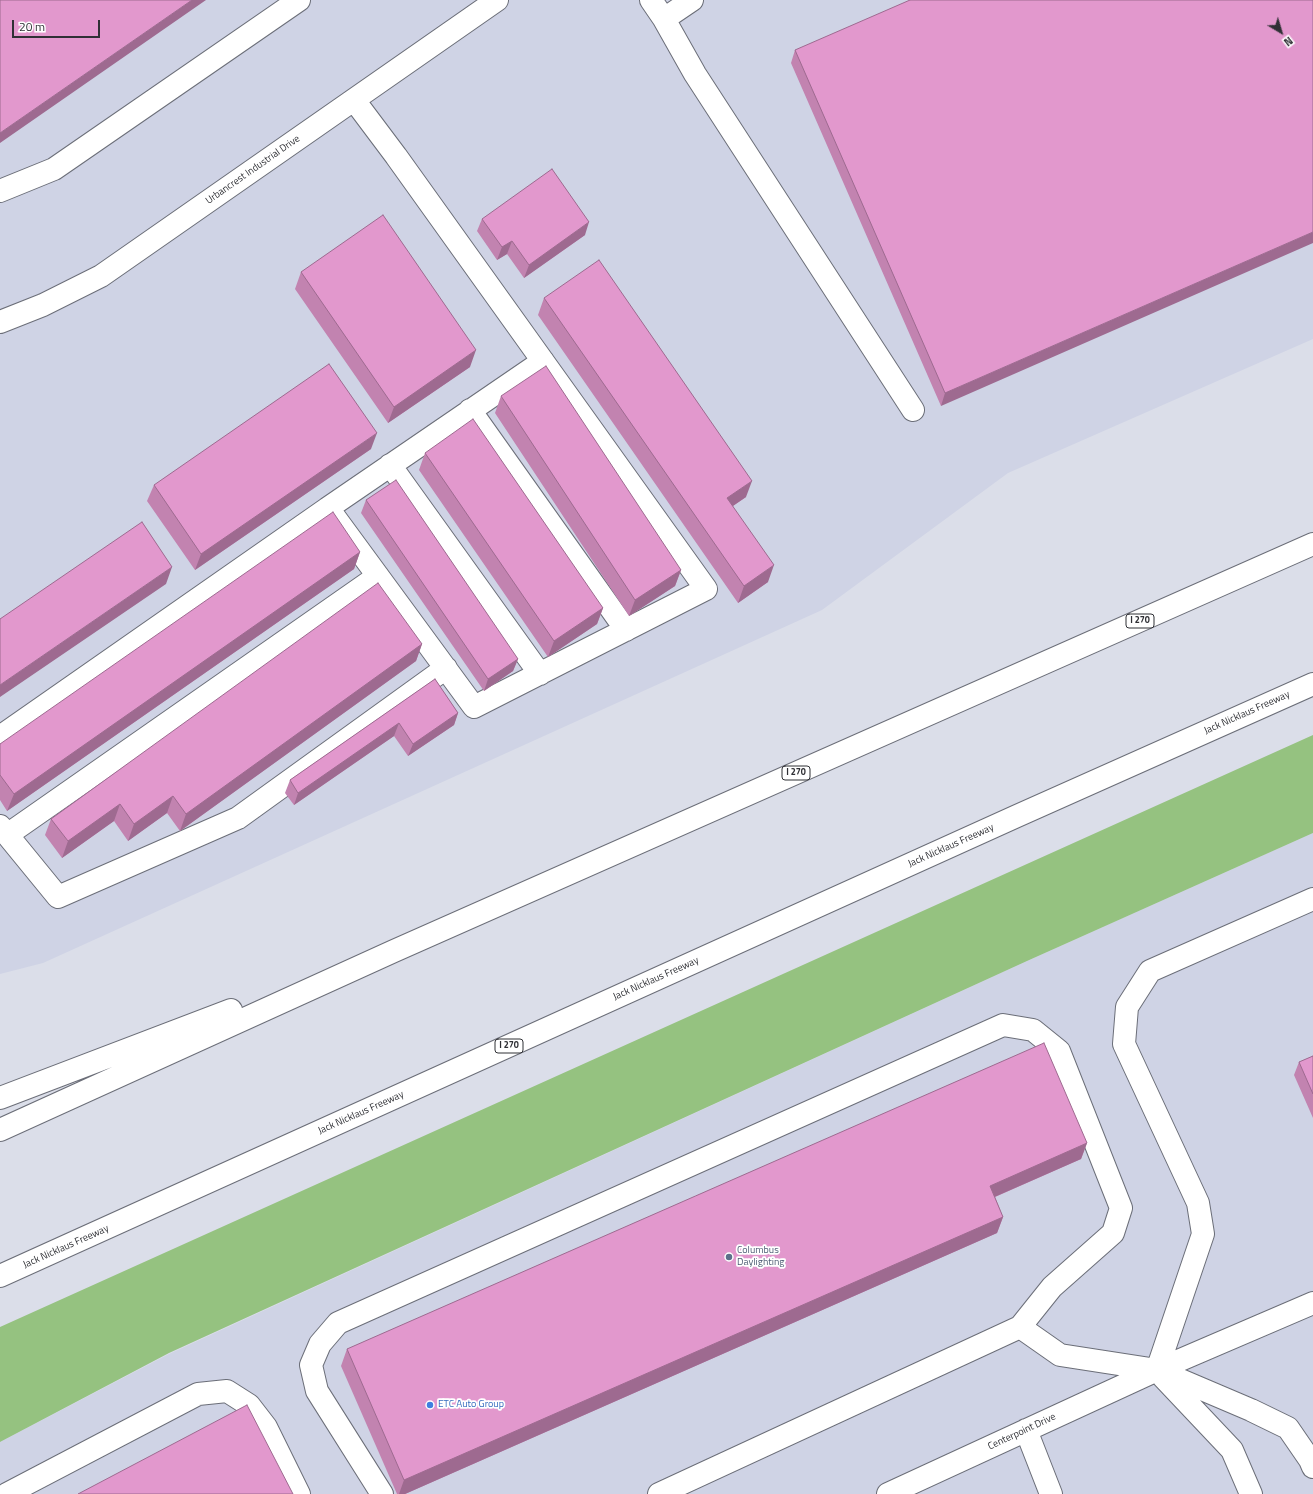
<!DOCTYPE html>
<style>
body{margin:0}
#map{position:relative;width:1313px;height:1494px;overflow:hidden;background:#dbdee9;font-family:"Titillium Web",sans-serif}
canvas{display:block}
.north{position:absolute;left:1261px;top:12px;width:40px;height:40px;-webkit-text-stroke:3px #fff;paint-order:stroke;rotate:142deg;font-size:11px;font-weight:700;line-height:16px;text-align:center;color:#2f3035}
.north::after{content:'';display:block;margin:auto;width:14px;height:18px;background:#2f3035;clip-path:polygon(50% 0,100% 100%,50% 72%,0 100%)}
.scale{position:absolute;left:12px;top:20px;width:88px;height:18px;box-sizing:border-box;border:2px solid #2f3035;border-top:0;padding-left:5px;font-size:12px;line-height:14px;white-space:nowrap;color:#2f3035;-webkit-text-stroke:3px #fff;paint-order:stroke}
</style>
<div id="map">
<canvas width="1313" height="1494"></canvas>
<div class="north">N</div>
<div class="scale">20 m</div>
</div>
<script>
const ctx = document.querySelector('canvas').getContext('2d');
ctx.lineJoin = 'round';
function fillPath(path, color) { ctx.fillStyle = color; ctx.fill(path, 'evenodd'); }
const poly = rows => new Path2D(rows.map(r => 'M' + r).join(''));
function strokePath(path, color, width, dash) { ctx.strokeStyle = color; ctx.lineWidth = width; ctx.lineCap = dash ? 'butt' : 'round'; ctx.setLineDash(dash || []); ctx.stroke(path); }
function label(font, color, halo, rows, align = 'center') {
  ctx.font = font + ' "Titillium Web",sans-serif'; ctx.lineWidth = 3.5; ctx.setLineDash([]); ctx.textBaseline = 'middle'; ctx.strokeStyle = halo; ctx.fillStyle = color; for (const [text, x, y, turn = 0] of rows) {
    ctx.save(); ctx.translate(x, y); ctx.rotate((+turn || 0) * Math.PI / 180); ctx.textAlign = isNaN(turn) ? turn : align; if (halo) ctx.strokeText(text, 0, 0); ctx.fillText(text, 0, 0); ctx.restore();
  }
}
const built = poly([
 [0,0,1313,0,1313,339,1008,473,822,610,43,963,0,974],
 [1313,833,1313,1494,0,1494,0,1442,169,1354,1027,961]
]);
const green = poly([
 [1313,735,1313,833,1027,961,169,1353,0,1442,0,1327]
]);
const minor = poly([
 [651,0,664,19,692,0],
 [664,19,695,74,913,410],
 [354,100,396,156,706,589,474,707,328,508,543,361],
 [0,191,54,169,299,0],
 [0,322,43,305,101,276,497,0],
 [470,410,626,630],
 [390,465,540,674],
 [0,737,328,508],
 [0,826,58,897,238,818,446,668],
 [7,835,378,576],
 [1020,1327,1060,1355,1157,1370,1251,1410,1288,1428,1310,1460,1313,1467],
 [1157,1370,1203,1234,1198,1203,1124,1044,1127,1007,1150,971,1313,899],
 [1163,1377,1232,1450,1251,1494],
 [1026,1430,1051,1494],
 [7,1494,198,1394,227,1391,249,1405,266,1427,299,1494],
 [382,1494,317,1391,311,1365,320,1344,338,1323,1003,1025,1033,1030,1059,1051,1121,1208,1113,1233,1052,1287,1020,1327,659,1494],
 [888,1494,1157,1370,1313,1303]
]);
const highway = poly([
 [0,1098,231,1010],
 [0,1130,394,951,1313,544],
 [0,1276,1017,816,1313,684]
]);
const wall = poly([
 [1313,0,941,406,791,63,795,50],
 [482,219,585,235,524,278,507,254,497,260,477,231],
 [301,272,470,367,388,423,295,289],
 [544,298,746,497,733,506,768,582,738,603,538,315],
 [501,396,681,570,675,586,629,616,495,413],
 [371,449,195,570,147,501,154,485],
 [425,453,603,608,597,624,548,657,419,470],
 [366,500,518,659,513,671,484,691,361,513],
 [360,552,354,569,7,811,0,800,0,744],
 [422,644,416,661,180,831,167,813,128,841,114,821,62,858,45,835,51,819],
 [435,679,458,713,454,725,408,756,394,736,294,805,285,793,290,780],
 [1313,1056,1313,1118,1294,1075,1299,1062],
 [1087,1143,1081,1159,995,1197,1003,1217,997,1233,405,1494,397,1494,341,1366,347,1349]
]);
const shadedWall = poly([
 [192,0,206,0,0,143,0,133],
 [589,222,585,235,524,278,529,265],
 [1313,232,1313,243,941,406,945,393],
 [512,241,507,254,497,260,502,247],
 [476,350,470,367,388,423,394,407],
 [377,433,371,449,195,570,201,554],
 [752,481,746,497,721,514,727,498],
 [360,552,354,569,7,811,14,794],
 [774,565,768,582,738,603,744,586],
 [172,567,166,584,0,697,0,685],
 [681,570,675,586,629,616,635,600],
 [603,608,597,624,548,657,554,641],
 [422,644,416,661,180,831,186,814],
 [518,659,513,671,484,691,488,679],
 [458,713,454,725,408,756,413,744],
 [399,723,394,736,294,805,298,793],
 [173,796,167,813,128,841,134,824],
 [120,804,114,821,62,858,68,841],
 [1087,1143,1081,1159,983,1202,990,1186],
 [1003,1217,997,1233,405,1494,399,1494,404,1480]
]);
const building = poly([
 [0,0,192,0,0,133,0,0],
 [910,0,1313,0,1313,232,945,393,795,50,910,0],
 [552,169,589,222,529,265,512,241,502,247,482,219,552,169],
 [383,215,476,350,394,407,301,272,383,215],
 [599,260,752,481,727,498,774,565,744,586,544,298,599,260],
 [329,364,377,433,201,554,154,485,329,364],
 [546,366,681,570,635,600,501,396,546,366],
 [473,419,603,608,554,641,425,453,473,419],
 [396,480,518,659,488,679,366,500,396,480],
 [333,512,360,552,14,794,0,775,0,744,333,512],
 [142,522,172,567,0,685,0,619,142,522],
 [378,583,422,644,186,814,173,796,134,824,120,804,68,841,51,819,378,583],
 [435,679,458,713,413,744,399,723,298,793,290,780,435,679],
 [1044,1043,1087,1143,990,1186,1003,1217,404,1480,347,1349,1044,1043],
 [1313,1056,1313,1094,1299,1062,1313,1056],
 [247,1405,293,1494,78,1494,247,1405]
]);
const markers = [
 [729,1257,4,"#5c6f8a"],
 [430,1405,4,"#3f7fe0"]
];
const shields = [
 [1140,621,28],
 [796,773,28],
 [509,1046,28]
];
const shieldNames = [
 ["I 270",1140,621],
 ["I 270",796,773],
 ["I 270",509,1046]
];
const streetNames = [
 ["Urbancrest Industrial Drive",253,170,-35],
 ["Jack Nicklaus Freeway",1247,713,-24],
 ["Jack Nicklaus Freeway",951,846,-24],
 ["Jack Nicklaus Freeway",656,979,-24],
 ["Jack Nicklaus Freeway",361,1113,-24],
 ["Jack Nicklaus Freeway",66,1247,-24],
 ["Centerpoint Drive",1022,1432,-25]
];
const serviceNames = [
 ["Columbus",737,1251],
 ["Daylighting",737,1263]
];
const shopNames = [
 ["ETC Auto Group",438,1405]
];
fillPath(built, '#cfd3e5');
fillPath(green, '#95c280');
strokePath(minor, '#6b6e78', 24);
strokePath(highway, '#6b6e78', 24);
strokePath(minor, '#fff', 22);
strokePath(highway, '#fff', 22);
fillPath(wall, '#c283b0');
fillPath(shadedWall, '#9e6a90');
fillPath(building, '#e298cd');
strokePath(building, '#9e6a90', 1);
for (const [x, y, r, color] of markers) { const dot = new Path2D(); dot.arc(x, y, r, 0, 2 * Math.PI); ctx.fillStyle = color; ctx.fill(dot); strokePath(dot, '#fff', 1.5); }
for (const [x, y, w] of shields) { const box = new Path2D(); box.roundRect(x - w / 2, y - 7, w, 14, 3); ctx.fillStyle = '#fff'; ctx.fill(box); strokePath(box, '#2f3035', 1); }
label('bold 9px', '#2f3035', null, shieldNames);
label('10px', '#2f3035', '#fff', streetNames);
label('10px', '#4e5e75', '#fff', serviceNames, 'left');
label('10px', '#366cbe', '#fff', shopNames, 'left');
</script>
